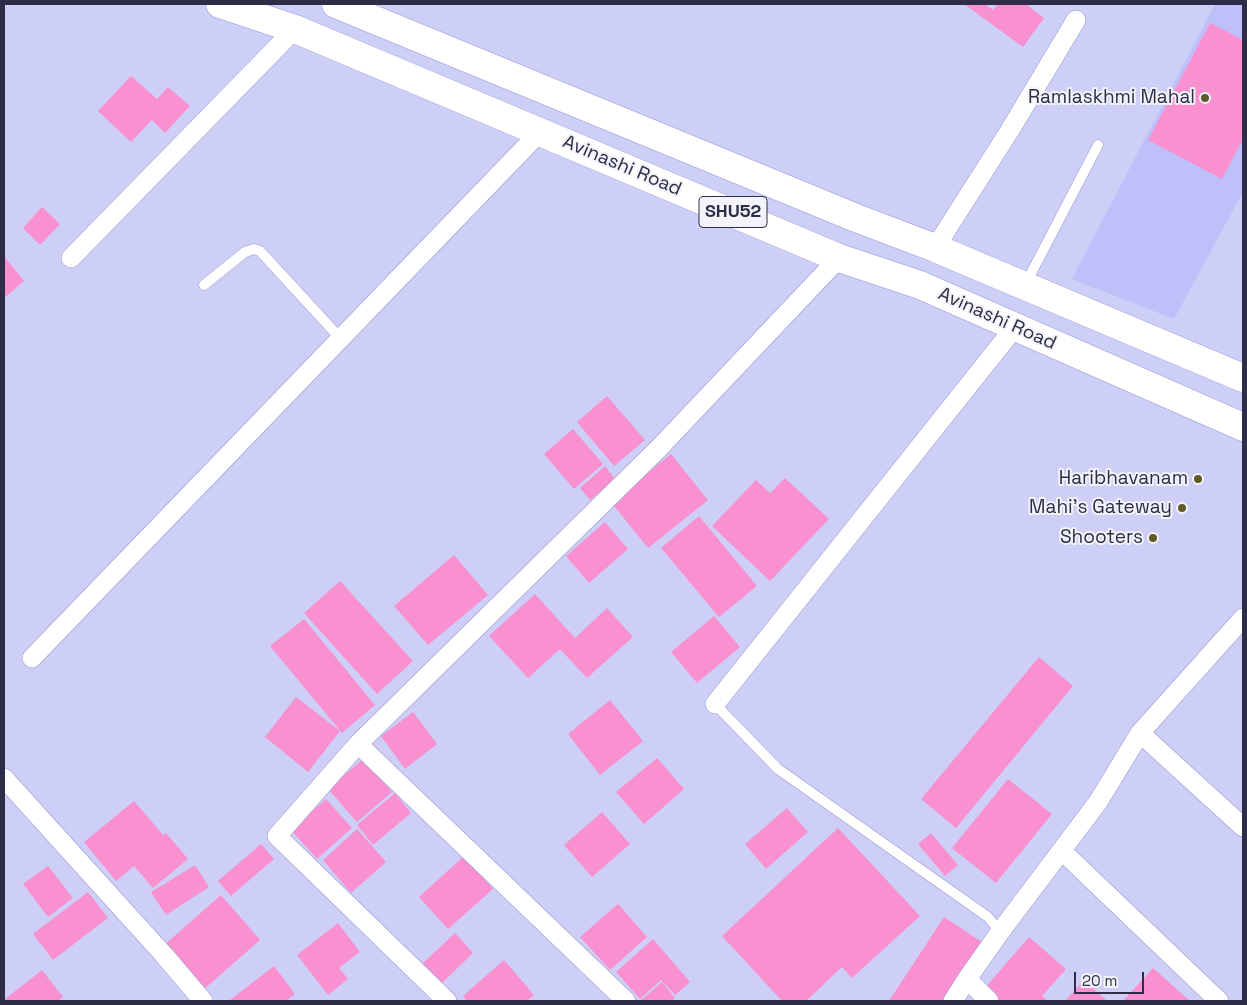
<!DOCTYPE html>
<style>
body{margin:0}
#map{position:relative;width:1247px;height:1005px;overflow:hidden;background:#cdcff7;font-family:"Space Grotesk",sans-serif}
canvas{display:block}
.frame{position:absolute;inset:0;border:5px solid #2d2d47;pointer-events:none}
.scale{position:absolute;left:1074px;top:972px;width:70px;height:22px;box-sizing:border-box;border:2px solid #2d2d47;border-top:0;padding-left:6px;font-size:15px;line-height:18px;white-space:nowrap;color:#2d2d47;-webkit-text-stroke:4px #f3f3fa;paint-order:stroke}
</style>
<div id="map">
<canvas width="1247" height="1005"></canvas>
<div class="frame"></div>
<div class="scale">20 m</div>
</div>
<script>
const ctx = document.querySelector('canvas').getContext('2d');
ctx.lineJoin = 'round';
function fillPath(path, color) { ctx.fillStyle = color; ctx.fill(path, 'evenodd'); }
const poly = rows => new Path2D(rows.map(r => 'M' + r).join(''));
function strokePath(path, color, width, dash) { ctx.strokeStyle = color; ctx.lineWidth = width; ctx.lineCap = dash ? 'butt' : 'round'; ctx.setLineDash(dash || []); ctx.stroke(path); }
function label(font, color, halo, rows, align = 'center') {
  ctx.font = font + ' "Space Grotesk",sans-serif'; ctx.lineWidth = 4; ctx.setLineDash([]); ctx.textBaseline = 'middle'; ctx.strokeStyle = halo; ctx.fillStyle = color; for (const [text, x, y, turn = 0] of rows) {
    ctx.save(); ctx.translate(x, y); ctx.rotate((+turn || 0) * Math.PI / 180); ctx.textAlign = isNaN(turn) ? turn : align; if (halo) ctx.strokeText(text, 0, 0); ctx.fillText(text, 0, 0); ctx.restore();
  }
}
const built = poly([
 [1215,4,1243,4,1243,192,1174,319,1072,279]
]);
const building = poly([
 [964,4,985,4,993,10,998,4,1026,4,1044,18,1023,47],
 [1210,23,1243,40,1243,139,1222,179,1148,140],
 [131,76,157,99,168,87,190,106,165,133,152,120,131,142,98,111],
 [42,207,60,224,40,245,23,228],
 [4,256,24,281,4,298],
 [607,396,645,440,614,466,577,422],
 [573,429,603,464,574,489,544,454],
 [671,454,708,500,648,548,611,502],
 [605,466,615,479,590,500,580,488],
 [785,478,829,519,770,581,712,526,756,480,770,493],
 [699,516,757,586,719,617,661,548],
 [605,522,628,549,589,583,566,556],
 [454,555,488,595,428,645,394,606],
 [340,581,413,661,377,694,304,613],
 [535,594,575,638,607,608,633,637,587,678,560,649,528,678,489,636],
 [714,616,740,647,697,683,671,652],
 [304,619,375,705,342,733,270,646],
 [1039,657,1073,686,956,828,921,799],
 [296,697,340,731,308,772,265,737],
 [610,700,643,741,600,775,568,734],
 [413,712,437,744,405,769,381,736],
 [657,758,684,789,644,824,616,792],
 [363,759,392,792,357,822,328,789],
 [1008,779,1052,814,996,883,952,848],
 [395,793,411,813,373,845,357,825],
 [326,799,352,828,317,859,291,830],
 [134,801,163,835,166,833,188,859,153,888,134,866,116,881,84,842],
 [787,808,808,832,766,869,745,844],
 [602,812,630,844,592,877,564,845],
 [838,828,920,916,852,978,842,967,806,1001,782,1001,722,936],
 [357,829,386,862,351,893,323,860],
 [931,833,958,865,945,876,918,844],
 [261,844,274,859,231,896,218,881],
 [464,856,493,889,448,929,419,897],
 [195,865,209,887,166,915,151,892],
 [48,866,73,898,48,917,23,884],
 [88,892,108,918,53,960,33,934],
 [221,895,260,940,202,991,163,946],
 [618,904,647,937,610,970,580,937],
 [944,917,982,942,943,1001,889,1001],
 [338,923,360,952,339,968,348,979,328,995,297,955],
 [455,933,473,953,442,983,423,963],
 [1029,937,1066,969,1042,996,1048,1001,998,1001,984,989],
 [653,939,690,982,675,995,661,980,640,999,616,972],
 [504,960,534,995,527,1001,467,1001,463,996],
 [274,966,295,994,286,1001,231,1001,230,1000],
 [1153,968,1190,1001,1123,1001],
 [42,970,63,997,58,1001,6,1001,5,999],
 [1084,980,1107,1001,1065,1001],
 [662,982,675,998,671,1001,640,1001]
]);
const lane = poly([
 [204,285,245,252,254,249,260,251,341,339],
 [1025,285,1098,145],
 [715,704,778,769,988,917,1000,932]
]);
const street = poly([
 [935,248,1010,130,1076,20],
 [71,258,295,29],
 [32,658,541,131],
 [715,704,1015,327],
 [1140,733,1243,827],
 [358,744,626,1001],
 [4,778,164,955,203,1001],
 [1062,851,1219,1001],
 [967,979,989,1001],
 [447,1001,277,836,358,744,659,448,839,258],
 [953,1001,967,979,1000,932,1098,802,1140,733,1243,618]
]);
const primary = poly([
 [220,4,295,29,839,258,920,285,1243,427],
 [336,4,856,218,935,248,1243,378]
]);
const markers = [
 [1205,98,5,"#5f5a27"],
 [1198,479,5,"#5f5a27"],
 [1182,508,5,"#5f5a27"],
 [1153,538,5,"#5f5a27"]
];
const shields = [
 [733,212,68]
];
const shieldNames = [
 ["SHU52",733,212]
];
const poiNames = [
 ["Ramlaskhmi Mahal",1195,98],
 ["Haribhavanam",1188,479],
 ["Mahi's Gateway",1172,508],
 ["Shooters",1143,538]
];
const streetNames = [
 ["Avinashi Road",622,166,23],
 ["Avinashi Road",997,319,24]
];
fillPath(built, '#bfc0fa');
fillPath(building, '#f990d0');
strokePath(lane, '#9595d4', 11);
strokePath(street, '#9595d4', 20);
strokePath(primary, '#9595d4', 29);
strokePath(lane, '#fff', 10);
strokePath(street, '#fff', 19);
strokePath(primary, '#fff', 28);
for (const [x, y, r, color] of markers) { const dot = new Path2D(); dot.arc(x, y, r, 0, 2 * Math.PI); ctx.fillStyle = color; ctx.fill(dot); strokePath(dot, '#f3f3fa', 2); }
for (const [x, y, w] of shields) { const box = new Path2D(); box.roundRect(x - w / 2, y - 15.5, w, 31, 4); ctx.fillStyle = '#f3f3fa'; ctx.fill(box); strokePath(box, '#2d2d47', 1); }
label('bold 18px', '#2d2d47', null, shieldNames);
label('19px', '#2d2d47', '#f3f3fa', poiNames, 'right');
label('19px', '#2d2d47', '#f3f3fa', streetNames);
</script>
